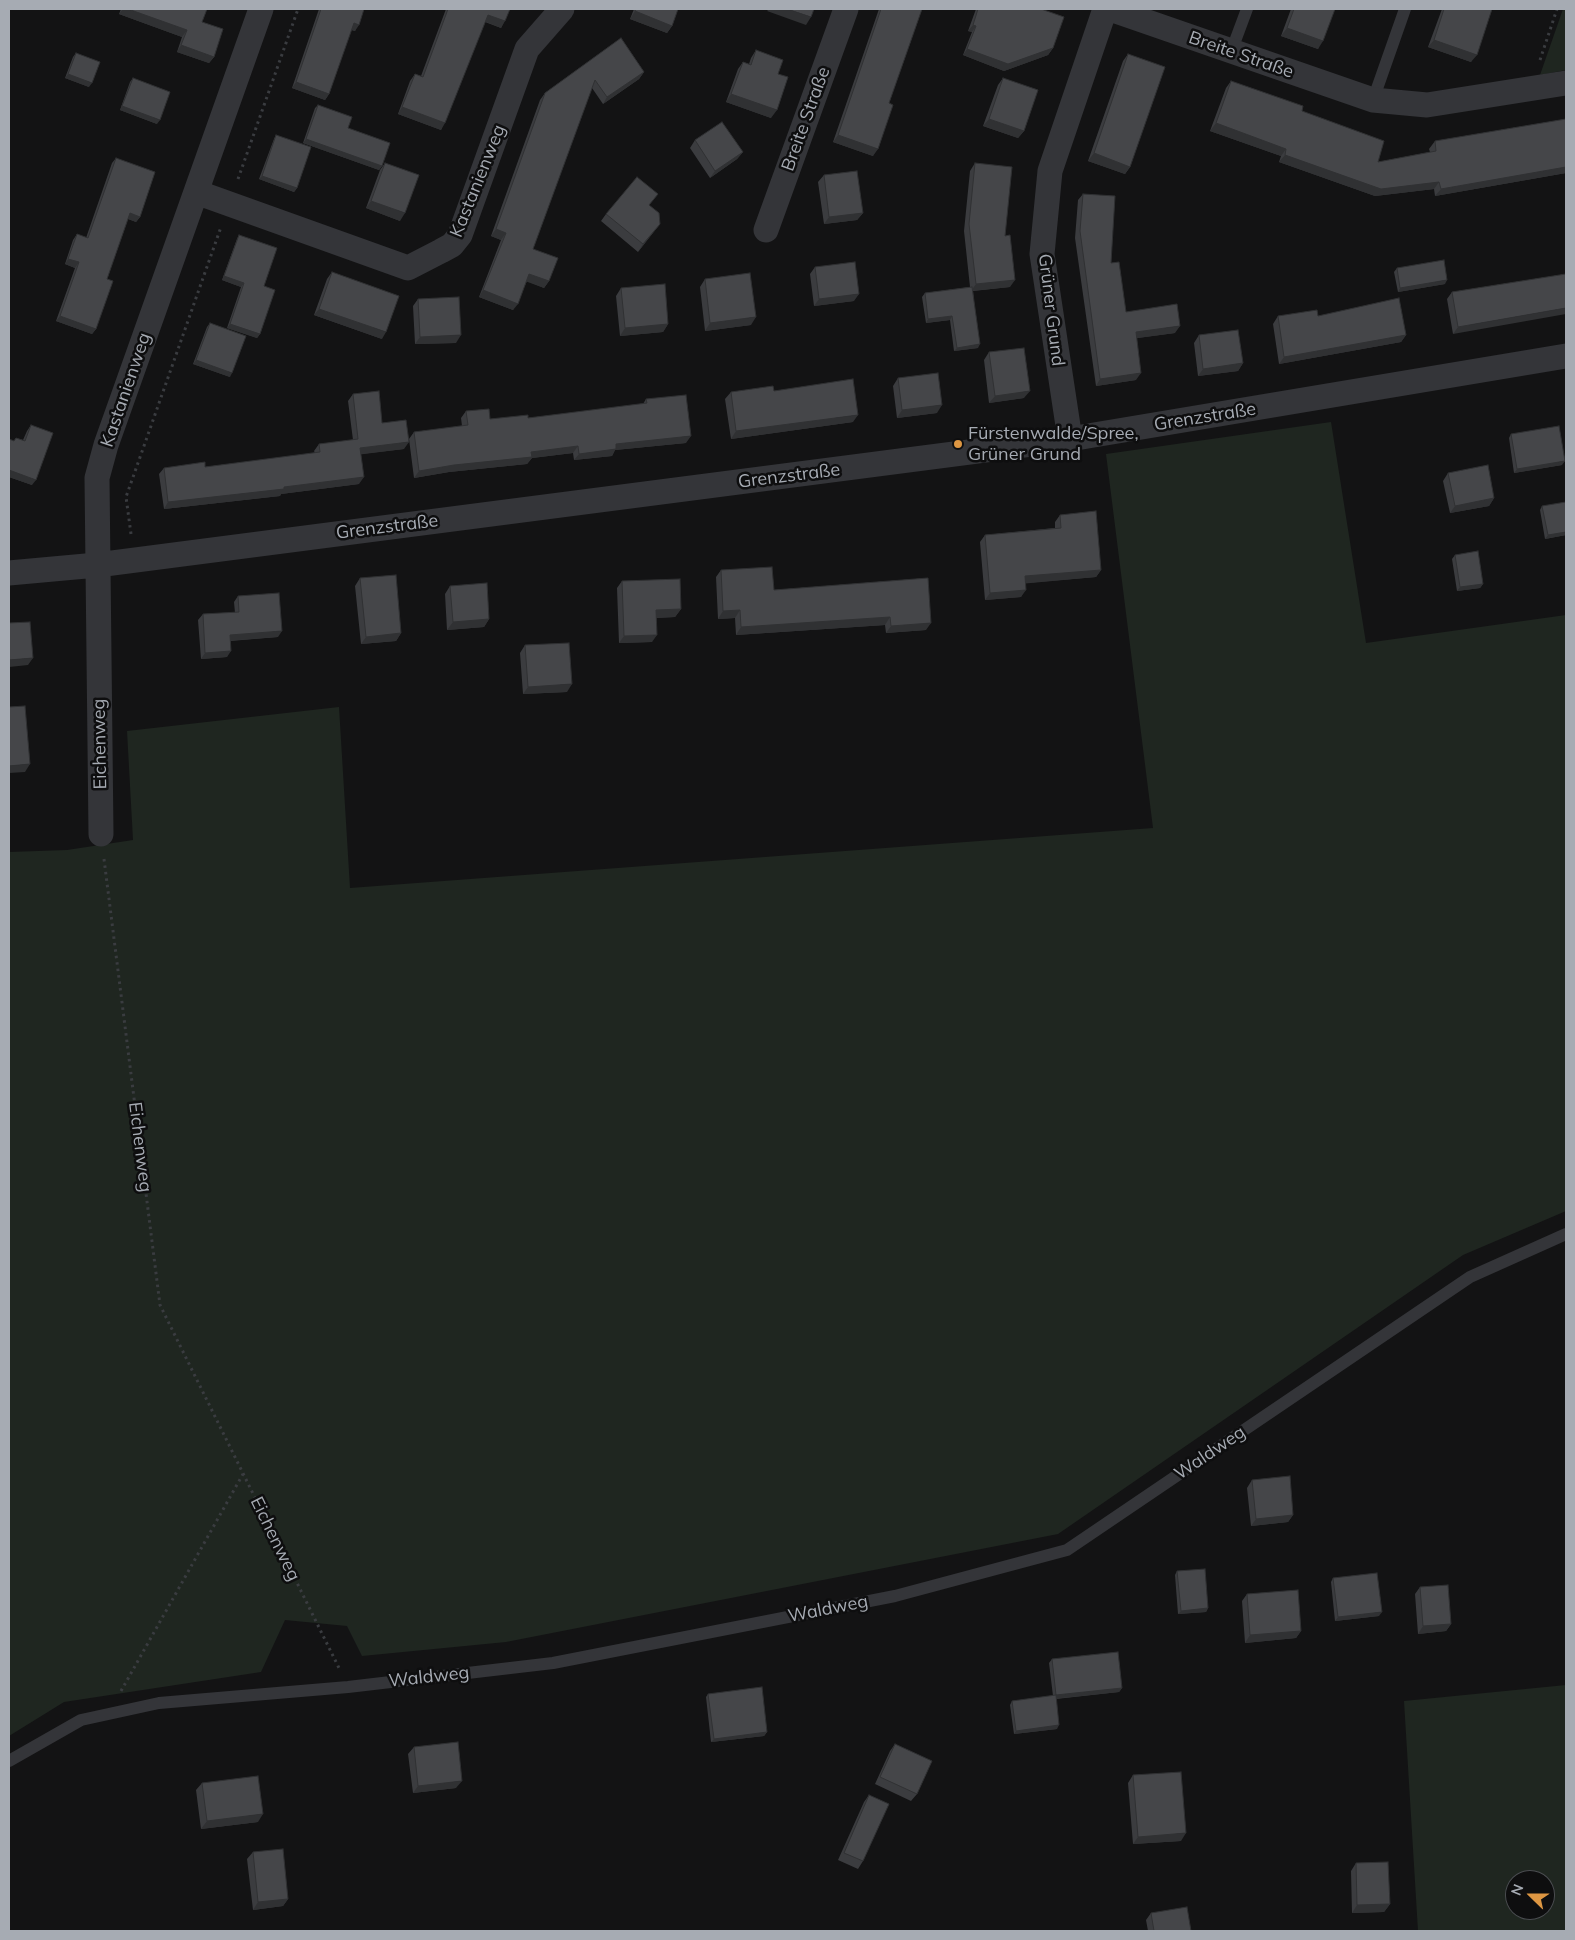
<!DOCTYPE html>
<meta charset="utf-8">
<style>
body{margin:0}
#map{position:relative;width:1575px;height:1940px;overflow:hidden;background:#131314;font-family:Mulish,sans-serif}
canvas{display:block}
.frame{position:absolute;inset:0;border:10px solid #a6abb3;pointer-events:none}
.north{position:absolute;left:1505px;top:1870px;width:50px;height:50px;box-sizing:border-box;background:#0e0e0f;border:1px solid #4b4d51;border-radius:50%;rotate:292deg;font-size:14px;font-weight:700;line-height:20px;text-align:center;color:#a6abb3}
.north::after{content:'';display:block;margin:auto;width:18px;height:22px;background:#dd9642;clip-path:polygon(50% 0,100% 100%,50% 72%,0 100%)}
</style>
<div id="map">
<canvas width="1575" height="1940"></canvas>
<div class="frame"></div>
<div class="north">N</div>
</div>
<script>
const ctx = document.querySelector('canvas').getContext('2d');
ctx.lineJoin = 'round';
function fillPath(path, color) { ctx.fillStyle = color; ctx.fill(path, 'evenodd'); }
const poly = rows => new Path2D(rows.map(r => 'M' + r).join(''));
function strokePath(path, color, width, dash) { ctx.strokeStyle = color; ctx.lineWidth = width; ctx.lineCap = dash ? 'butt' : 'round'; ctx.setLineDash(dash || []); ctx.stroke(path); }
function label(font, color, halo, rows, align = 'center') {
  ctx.font = font + ' Mulish,sans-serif'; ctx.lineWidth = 5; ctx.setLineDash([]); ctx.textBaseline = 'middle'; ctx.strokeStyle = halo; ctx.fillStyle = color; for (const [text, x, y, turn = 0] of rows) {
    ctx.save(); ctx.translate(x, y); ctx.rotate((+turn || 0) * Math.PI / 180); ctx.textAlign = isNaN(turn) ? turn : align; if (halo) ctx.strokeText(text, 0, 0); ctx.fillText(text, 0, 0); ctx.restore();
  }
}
const green = poly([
 [1563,9,1566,9,1566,70,1540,75],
 [1331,422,1366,643,1566,615,1566,1211,1463,1255,1058,1534,506,1642,362,1656,347,1626,285,1620,261,1672,64,1702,9,1736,9,852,67,850,133,840,127,731,339,707,350,888,1153,828,1106,454],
 [1566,1685,1566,1931,1418,1931,1404,1701],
 [1515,1880,1545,1880,1545,1910,1515,1910]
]);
const path = poly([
 [1540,60,1557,9],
 [238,179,298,9],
 [131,534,126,497,221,227],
 [104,859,160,1305,339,1668],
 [121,1691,243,1474]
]);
const service = poly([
 [1231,52,1247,9],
 [1373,100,1405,9],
 [9,1761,81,1720,159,1703,348,1687,553,1663,895,1596,1067,1550,1470,1277,1566,1234]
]);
const minor = poly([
 [1110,9,1373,100,1427,105,1566,83],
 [196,192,408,268,441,251,452,245,460,235,527,49,562,9],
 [766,230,846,9],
 [1070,439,1042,254,1050,171,1105,9],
 [9,573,97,565,1070,439,1566,356],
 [101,834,97,478,106,445,261,9]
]);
const wall = poly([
 [121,9,207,9,202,22,214,57,209,63,177,52,182,37,119,14],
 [319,9,364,9,355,31,351,30,329,94,325,100,292,88],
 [446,9,510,9,501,28,485,22,441,130,398,114,410,81,415,74,421,76],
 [634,9,678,9,672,26,667,33,630,19],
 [879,9,922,9,889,103,873,156,833,142],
 [976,9,1041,9,1053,48,1048,55,1004,71,963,55,972,32,968,31],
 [1291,9,1335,9,1318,49,1281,36],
 [1442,9,1492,9,1471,62,1428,47],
 [621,38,644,72,639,79,603,104,592,88,533,249,549,281,544,288,527,281,513,310,479,297,501,240,491,236,540,100,545,93],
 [756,50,778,74,771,118,726,102,738,69,743,62,749,64,751,58],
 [76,53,89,87,65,78,73,57],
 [1128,54,1130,167,1125,174,1088,161,1123,61],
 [133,78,157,124,120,110,130,82],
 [1003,78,1024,131,1018,138,983,126,998,85],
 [1231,81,1302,111,1378,162,1430,152,1429,149,1435,141,1566,119,1566,173,1435,196,1434,189,1375,196,1279,162,1281,156,1210,131,1226,88],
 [318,105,348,128,382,166,379,170,303,143,315,108],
 [276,135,297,188,294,192,259,179,274,139],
 [695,140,743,152,737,159,710,178,690,148],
 [116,158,140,217,136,222,128,219,107,279,96,329,92,334,56,321,75,268,65,264,73,240,77,234,86,238,112,163],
 [385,163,400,221,366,208,380,170],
 [975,163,1005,236,1010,287,973,291,978,348,954,351,950,320,926,323,922,297,925,293,970,287,964,231,970,171],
 [824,175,863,213,857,220,824,224,818,182],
 [1083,194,1111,263,1126,312,1175,333,1137,338,1136,380,1096,386,1075,238,1078,200],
 [606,214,660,224,638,252,601,221],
 [239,235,260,334,257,338,227,328,241,287,222,280,237,239],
 [815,267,854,301,814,306,810,274],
 [1397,268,1445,284,1398,292,1394,272],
 [332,272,382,339,314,315,327,279],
 [1566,274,1453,334,1447,299,1452,292],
 [705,279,751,325,705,331,700,287],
 [621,288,668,324,663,332,620,336,616,296],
 [418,299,456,343,415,344,413,306],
 [1278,316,1318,316,1406,335,1401,342,1279,364,1273,324],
 [210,323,230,377,193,364,207,327],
 [1199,335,1243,363,1238,371,1198,376,1194,343],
 [989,352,1024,398,989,403,984,360],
 [898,378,937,413,897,418,893,386],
 [731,392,853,422,731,439,725,399],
 [353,394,382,423,404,449,361,454,359,484,281,494,280,496,164,509,159,474,164,468,205,467,315,453,314,451,319,444,353,440,348,401],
 [646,399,686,443,615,450,612,456,574,460,573,453,532,458,527,464,449,472,414,478,409,439,414,432,462,426,461,418,466,411,490,419,528,418,643,404],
 [31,425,32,485,9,477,9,439,14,441,16,438,23,440,27,431],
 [1511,434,1562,465,1514,473,1509,438],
 [1448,473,1494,498,1489,506,1450,513,1443,481],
 [1542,506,1566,535,1545,539,1540,510],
 [1060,515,1101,570,1096,577,1026,583,1021,597,985,600,980,542,985,535,1055,528,1055,522],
 [1455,555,1483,584,1480,588,1457,591,1452,559],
 [721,570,774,590,928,578,926,630,886,633,885,625,736,635,735,618,718,619,716,577],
 [360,578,401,633,396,641,361,644,355,586],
 [622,581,681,609,675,617,656,618,652,642,619,643,617,588],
 [450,586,489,619,484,627,447,630,445,594],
 [238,596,278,637,230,641,227,657,201,659,198,620,203,614,235,613,234,602],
 [525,645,567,692,523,694,520,653],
 [1252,1480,1293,1515,1288,1522,1251,1526,1247,1488],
 [1177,1571,1208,1608,1206,1612,1178,1614,1175,1575],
 [1333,1578,1379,1616,1335,1621,1331,1582],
 [1420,1587,1451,1624,1446,1631,1418,1634,1415,1594],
 [1247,1594,1301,1631,1296,1638,1245,1643,1242,1601],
 [1052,1659,1122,1688,1119,1692,1056,1699,1057,1729,1014,1734,1010,1705,1012,1701,1053,1696,1049,1663],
 [708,1694,767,1732,764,1736,711,1742,706,1697],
 [895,1744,917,1794,911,1801,875,1784,890,1751],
 [414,1747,456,1788,413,1793,408,1754],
 [1133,1775,1181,1841,1133,1844,1128,1783],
 [202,1783,258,1822,201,1829,196,1790],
 [869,1795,863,1861,858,1869,838,1860,864,1802],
 [253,1852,288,1899,283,1906,253,1910,247,1859],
 [1356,1863,1390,1904,1384,1912,1352,1913,1351,1871],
 [1151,1913,1191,1931,1148,1931,1146,1920]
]);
const shadedWall = poly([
 [123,9,128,9,187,30,182,37,119,14],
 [769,9,787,9,811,17,806,25,767,11],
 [635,11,672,26,667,33,630,19],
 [488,15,505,21,501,28,484,21],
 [354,23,359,25,355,31,350,29],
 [973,25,976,26,972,32,968,31],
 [1287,28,1323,41,1318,49,1281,36],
 [1434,40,1477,55,1471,62,1428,47],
 [181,45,214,57,209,63,177,52],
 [1053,48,1048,55,1004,71,963,55,967,49],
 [644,72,639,79,603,104,607,97],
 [68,74,92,83,89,87,65,78],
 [296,82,329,94,325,100,292,88],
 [731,94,777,110,771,118,726,102],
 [122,106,160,120,157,124,120,110],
 [402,107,445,123,441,130,398,114],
 [989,119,1024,131,1018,138,983,126],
 [1216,123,1286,149,1281,156,1210,131],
 [838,135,878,149,873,156,833,142],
 [306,139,382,166,379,170,303,143],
 [743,152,737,159,710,178,715,171],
 [1094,153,1130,167,1125,174,1088,161],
 [1285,155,1439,182,1434,189,1375,196,1279,162],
 [1566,167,1566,173,1435,196,1441,189],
 [262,176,297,188,294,192,259,179],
 [371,201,405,213,400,221,366,208],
 [130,213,140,217,136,222,126,218],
 [863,213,857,220,824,224,829,217],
 [660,224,654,231,638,252,643,244],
 [496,229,506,233,501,240,491,236],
 [68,259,79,262,75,268,65,264],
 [529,274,549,281,544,288,525,281],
 [224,276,244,283,241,287,222,280],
 [1015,280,1010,287,971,291,976,284],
 [1447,280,1445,284,1398,292,1400,288],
 [483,290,518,304,513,310,479,297],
 [859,294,854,301,814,306,819,299],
 [1566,308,1566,314,1453,334,1458,327],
 [319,309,386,332,382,339,314,315],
 [60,316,96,329,92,334,56,321],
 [952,316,950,320,926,323,928,319],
 [756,317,751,325,705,331,710,323],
 [230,324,260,334,257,338,227,328],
 [668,324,663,332,620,336,625,328],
 [1180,326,1175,333,1131,339,1136,332],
 [461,335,456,343,415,344,420,337],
 [1406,335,1401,342,1279,364,1284,357],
 [980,344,978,348,954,351,957,348],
 [196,360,232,373,230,377,193,364],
 [1243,363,1238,371,1198,376,1203,369],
 [1141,373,1136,380,1096,386,1100,379],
 [1030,391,1024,398,989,403,995,396],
 [942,405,937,413,897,418,902,410],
 [858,415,853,422,731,439,736,431],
 [691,436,686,443,615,450,612,456,574,460,579,454,616,444],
 [409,442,404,449,356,455,360,448],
 [578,446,573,453,532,458,527,464,449,472,414,478,419,471,531,452],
 [1565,461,1562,465,1514,473,1517,469],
 [9,470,36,480,32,485,9,477],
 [364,477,359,484,281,494,280,496,164,509,168,502],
 [1494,498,1489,506,1450,513,1455,506],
 [1566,532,1566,535,1545,539,1548,535],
 [1101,570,1096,577,1020,584,1025,576],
 [1483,584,1480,588,1457,591,1460,587],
 [1026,590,1021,597,985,600,990,593],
 [681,609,675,617,651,618,656,610],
 [740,610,735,618,718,619,723,611],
 [890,617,885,625,736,635,741,627],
 [489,619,484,627,447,630,453,622],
 [931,623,926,630,886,633,891,626],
 [282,631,278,637,226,641,230,635],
 [401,633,396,641,361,644,366,637],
 [657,635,652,642,619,643,624,636],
 [231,651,227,657,201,659,205,653],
 [33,658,28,665,9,667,9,660],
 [572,684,567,692,523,694,528,687],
 [30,764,25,772,9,773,9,766],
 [1293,1515,1288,1522,1251,1526,1256,1519],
 [1208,1608,1206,1612,1178,1614,1181,1611],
 [1382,1612,1379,1616,1335,1621,1338,1617],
 [1451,1624,1446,1631,1418,1634,1423,1626],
 [1301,1631,1296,1638,1245,1643,1250,1635],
 [1122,1688,1119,1692,1053,1699,1056,1695],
 [1059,1725,1057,1729,1014,1734,1016,1731],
 [767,1732,764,1736,711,1742,714,1739],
 [462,1781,456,1788,413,1793,418,1786],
 [263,1814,258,1822,201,1829,207,1821],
 [1186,1833,1181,1841,1133,1844,1138,1837],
 [288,1899,283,1906,253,1910,258,1902],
 [1390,1904,1384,1912,1352,1913,1357,1905]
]);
const building = poly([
 [128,9,207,9,202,22,223,29,214,57,181,45,187,30,128,9],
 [321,9,364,9,359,25,354,23,329,94,296,82,321,9],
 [448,9,510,9,505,21,488,15,445,123,402,107,415,74,423,77,448,9],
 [636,9,678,9,672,26,635,11,636,9],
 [787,9,814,9,811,17,787,9],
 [881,9,922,9,889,103,893,105,878,149,838,135,881,9],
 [978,9,1041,9,1064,17,1053,48,1008,64,967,49,976,26,973,25,978,9],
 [1294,9,1335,9,1323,41,1287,28,1294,9],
 [1444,9,1492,9,1477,55,1434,40,1444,9],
 [621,38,644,72,607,97,595,80,533,249,558,258,549,281,529,274,518,304,483,290,506,233,496,229,545,93,621,38],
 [756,50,783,60,778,74,788,77,777,110,731,94,743,62,751,65,756,50],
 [76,53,100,62,92,83,68,74,76,53],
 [1128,54,1165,67,1130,167,1094,153,1128,54],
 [133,78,170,92,160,120,122,106,133,78],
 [1003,78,1038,90,1024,131,989,119,1003,78],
 [1231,81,1303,106,1302,111,1384,141,1378,162,1436,151,1435,141,1566,119,1566,167,1441,189,1439,182,1381,189,1285,155,1286,149,1216,123,1231,81],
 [318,105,352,117,348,128,390,143,382,166,306,139,318,105],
 [722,122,743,152,715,171,695,140,722,122],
 [276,135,311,147,297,188,262,176,276,135],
 [116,158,155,172,140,217,130,213,107,279,113,281,96,329,60,316,79,262,68,259,77,234,88,238,116,158],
 [385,163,419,175,405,213,371,201,385,163],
 [975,163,1012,167,1005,236,1010,235,1015,280,976,284,969,224,975,163],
 [857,171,863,213,829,217,824,175,857,171],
 [637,177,658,194,649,205,659,213,660,224,643,244,606,214,637,177],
 [1083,194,1115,196,1111,263,1119,262,1126,312,1177,304,1180,326,1136,332,1141,373,1100,379,1080,231,1083,194],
 [239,235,277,248,264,286,275,290,260,334,230,324,244,283,224,276,239,235],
 [1444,260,1447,280,1400,288,1397,268,1444,260],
 [855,262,859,294,819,299,815,267,855,262],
 [332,272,399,296,386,332,319,309,332,272],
 [750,273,756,317,710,323,705,279,750,273],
 [1566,274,1566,308,1458,327,1452,292,1566,274],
 [665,284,668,324,625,328,621,288,665,284],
 [972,287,980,344,957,348,952,316,928,319,925,293,972,287],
 [459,297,461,335,420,337,418,299,459,297],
 [1399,298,1406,335,1284,357,1278,316,1317,310,1318,316,1399,298],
 [210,323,246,336,232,373,196,360,210,323],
 [1238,330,1243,363,1203,369,1199,335,1238,330],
 [1024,348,1030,391,995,396,989,352,1024,348],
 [938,373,942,405,902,410,898,378,938,373],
 [853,379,858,415,736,431,731,392,773,386,774,391,853,379],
 [379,391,382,423,406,420,409,442,360,448,364,477,284,487,284,489,168,502,164,468,205,462,205,467,320,452,319,444,358,439,353,394,379,391],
 [686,395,691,436,616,444,616,449,579,454,578,446,531,452,532,457,454,465,419,471,414,432,468,425,466,411,489,409,490,419,528,415,528,418,647,403,646,399,686,395],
 [31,425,53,433,36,480,9,470,9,439,14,441,16,438,25,441,31,425],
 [1559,426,1565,461,1517,469,1511,434,1559,426],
 [1488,465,1494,498,1455,506,1448,473,1488,465],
 [1566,502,1566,532,1548,535,1542,506,1566,502],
 [1096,511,1101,570,1025,576,1026,590,990,593,985,535,1061,528,1060,515,1096,511],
 [1478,551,1483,584,1460,587,1455,555,1478,551],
 [772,567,774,590,928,578,931,623,891,626,890,617,741,627,740,610,723,611,721,570,772,567],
 [396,575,401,633,366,637,360,578,396,575],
 [680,579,681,609,656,610,657,635,624,636,622,581,680,579],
 [487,583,489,619,453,622,450,586,487,583],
 [279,593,282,631,230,635,231,651,205,653,203,614,239,612,238,596,279,593],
 [30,622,33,658,9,660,9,623,30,622],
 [569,643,572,684,528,687,525,645,569,643],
 [25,706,30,764,9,766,9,707,25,706],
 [1290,1476,1293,1515,1256,1519,1252,1480,1290,1476],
 [1205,1569,1208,1608,1181,1611,1177,1571,1205,1569],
 [1377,1573,1382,1612,1338,1617,1333,1578,1377,1573],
 [1448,1585,1451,1624,1423,1626,1420,1587,1448,1585],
 [1298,1590,1301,1631,1250,1635,1247,1594,1298,1590],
 [1118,1652,1122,1688,1056,1695,1052,1659,1118,1652],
 [762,1687,767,1732,714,1739,708,1694,762,1687],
 [1056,1695,1059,1725,1016,1731,1012,1701,1056,1695],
 [458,1742,462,1781,418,1786,414,1747,458,1742],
 [895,1744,932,1761,917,1794,880,1777,895,1744],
 [1181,1772,1186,1833,1138,1837,1133,1775,1181,1772],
 [258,1776,263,1814,207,1821,202,1783,258,1776],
 [869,1795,889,1804,863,1861,844,1853,869,1795],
 [283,1849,288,1899,258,1902,253,1852,283,1849],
 [1388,1862,1390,1904,1357,1905,1356,1863,1388,1862],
 [1187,1907,1191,1931,1154,1931,1151,1913,1187,1907]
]);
const markers = [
 [958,444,5,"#dd9642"]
];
const streetNames = [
 ["Breite Straße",1241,55,19],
 ["Breite Straße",806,119,-70],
 ["Kastanienweg",478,181,-68],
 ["Grüner Grund",1051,310,83],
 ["Kastanienweg",126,390,-71],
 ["Grenzstraße",1205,417,-9],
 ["Grenzstraße",789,476,-7],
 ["Grenzstraße",387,527,-7],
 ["Eichenweg",100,744,-91],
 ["Eichenweg",140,1147,83],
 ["Waldweg",1210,1453,-34],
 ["Eichenweg",275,1539,64],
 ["Waldweg",828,1609,-11],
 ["Waldweg",429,1677,-6]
];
const poiNames = [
 ["Fürstenwalde/Spree,",968,434],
 ["Grüner Grund",968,455]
];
fillPath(green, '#1f2620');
strokePath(path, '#3a3c40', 3, [2.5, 4]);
strokePath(service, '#343539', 12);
strokePath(minor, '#343539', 25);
fillPath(wall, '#3b3c3f');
fillPath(shadedWall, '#303133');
fillPath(building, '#454649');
strokePath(building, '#303133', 1);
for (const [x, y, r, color] of markers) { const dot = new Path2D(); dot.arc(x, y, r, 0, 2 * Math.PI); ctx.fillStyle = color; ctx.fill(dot); strokePath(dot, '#0e0e0f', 2); }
label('18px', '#a6abb3', '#0e0e0f', streetNames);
label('18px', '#a6abb3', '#0e0e0f', poiNames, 'left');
</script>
